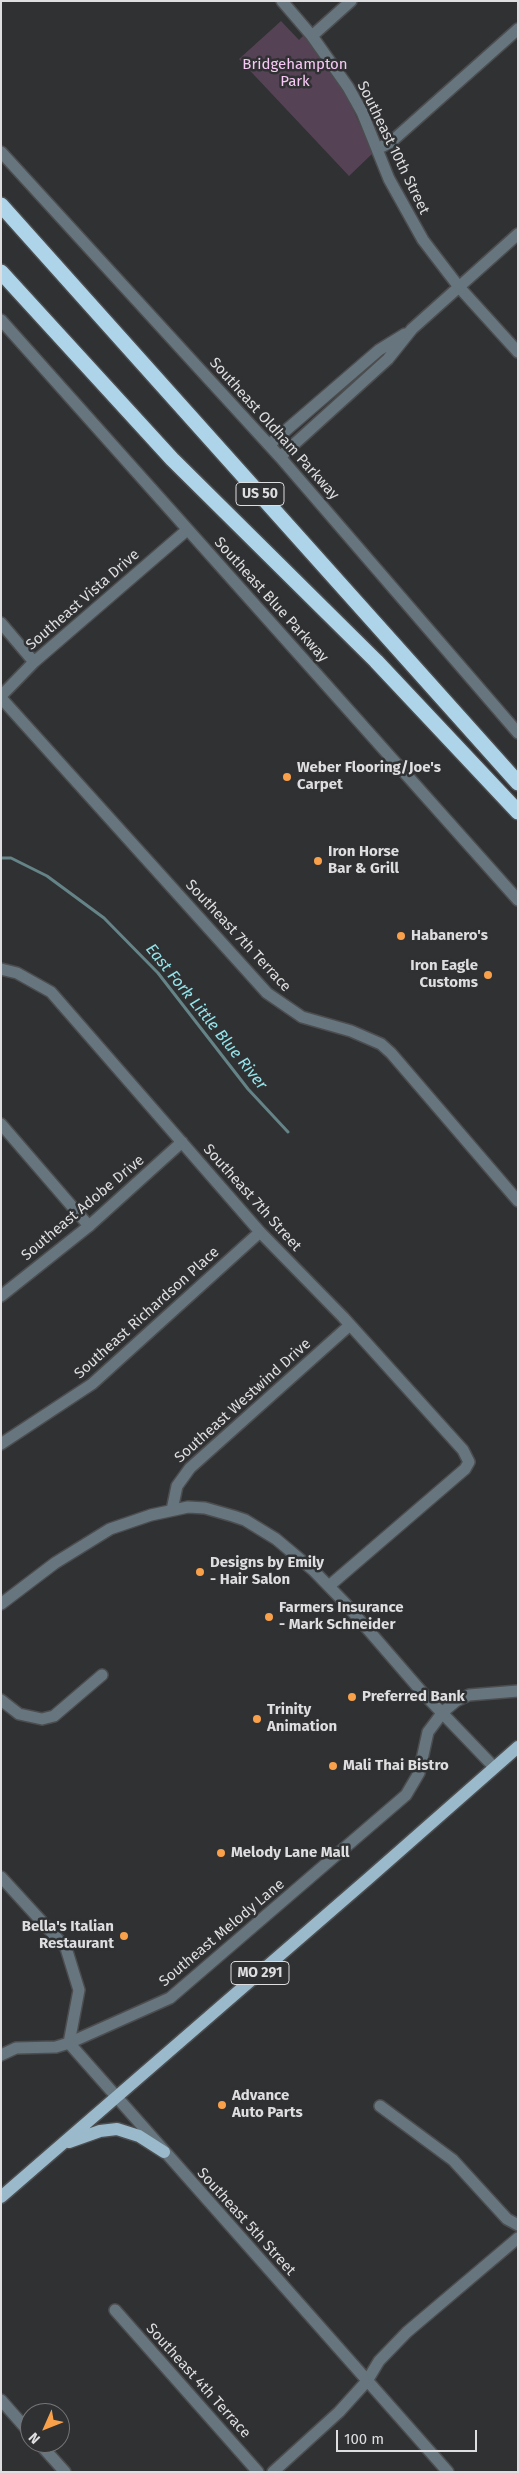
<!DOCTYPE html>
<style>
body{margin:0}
#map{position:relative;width:519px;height:2473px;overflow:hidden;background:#303133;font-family:"Fira Sans",sans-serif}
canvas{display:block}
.frame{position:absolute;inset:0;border:2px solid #dedee0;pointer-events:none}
.north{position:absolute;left:20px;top:2403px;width:50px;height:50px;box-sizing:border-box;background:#303133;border:1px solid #767678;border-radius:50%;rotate:226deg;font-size:14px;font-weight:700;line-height:20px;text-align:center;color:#dedee0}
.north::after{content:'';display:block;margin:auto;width:18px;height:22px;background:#f8a14a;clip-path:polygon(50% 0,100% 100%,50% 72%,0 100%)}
.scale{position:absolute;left:336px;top:2430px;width:141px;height:22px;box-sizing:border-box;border:2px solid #dedee0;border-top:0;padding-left:6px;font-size:15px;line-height:18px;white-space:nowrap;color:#dedee0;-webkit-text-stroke:4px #303133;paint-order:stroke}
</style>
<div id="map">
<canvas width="519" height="2473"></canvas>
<div class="frame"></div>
<div class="north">N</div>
<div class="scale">100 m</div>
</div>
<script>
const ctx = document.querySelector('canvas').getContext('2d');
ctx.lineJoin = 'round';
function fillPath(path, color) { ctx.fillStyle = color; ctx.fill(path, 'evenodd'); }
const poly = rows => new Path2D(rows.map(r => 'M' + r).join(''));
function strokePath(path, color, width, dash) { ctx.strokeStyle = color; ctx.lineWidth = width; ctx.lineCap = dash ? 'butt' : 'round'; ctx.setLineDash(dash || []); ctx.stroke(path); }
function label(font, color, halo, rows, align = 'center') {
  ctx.font = font + ' "Fira Sans",sans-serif'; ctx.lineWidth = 5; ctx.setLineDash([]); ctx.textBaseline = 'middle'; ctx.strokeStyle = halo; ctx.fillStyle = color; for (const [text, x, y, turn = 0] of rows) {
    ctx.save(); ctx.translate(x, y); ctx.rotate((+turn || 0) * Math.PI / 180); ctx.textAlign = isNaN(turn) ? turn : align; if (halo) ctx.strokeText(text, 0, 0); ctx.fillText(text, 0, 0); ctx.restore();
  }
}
const green = poly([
 [281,21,299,40,303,36,311,43,345,92,373,153,349,176,239,59]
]);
const stream = poly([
 [1,858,11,858,47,876,104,918,158,973,248,1089,288,1132]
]);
const minor = poly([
 [282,1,312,36,348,87,362,112,389,179,423,240,459,287,518,352],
 [312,36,351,1],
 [377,149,391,142,518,29],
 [1,152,280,457,518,733],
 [1,320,518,900],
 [270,444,379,350,405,334],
 [280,457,388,359,412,329,518,234],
 [1,623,34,662],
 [1,696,34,662,187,530],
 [1,698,267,993,302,1017,351,1031,381,1044,391,1053,518,1201],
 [1,969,17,973,51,992,260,1232,343,1317,463,1450,469,1462,465,1469,329,1586],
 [1,1124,89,1226],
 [1,1296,89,1226,182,1142],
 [1,1444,92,1384,260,1232],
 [172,1510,177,1486,190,1468,350,1325],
 [1,1604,55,1563,110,1529,151,1515,188,1507,205,1508,233,1516,245,1520,276,1539,313,1570,345,1603,422,1692,494,1767],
 [1,1700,19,1714,42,1719,54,1716,102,1675],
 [1,1877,66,1948,79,1990,69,2043],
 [69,2043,448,2472],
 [1,2055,16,2048,56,2047,69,2043,170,1998,406,1795,419,1773,428,1732,443,1712,456,1701,469,1695,518,1691],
 [380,2106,453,2160,507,2219,518,2225],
 [115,2310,258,2472],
 [1,2400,30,2433],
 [39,2443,65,2472],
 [273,2472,339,2412,367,2381,379,2361,407,2332,518,2238]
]);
const major = poly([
 [69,2142,100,2131,117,2129,139,2136,164,2152],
 [1,2197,369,1878,518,1747]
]);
const highway = poly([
 [1,205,518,783],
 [1,272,172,459,376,661,518,812]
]);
const markers = [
 [287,777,5,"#f8a14a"],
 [318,861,5,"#f8a14a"],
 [401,936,5,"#f8a14a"],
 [488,975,5,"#f8a14a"],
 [200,1572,5,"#f8a14a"],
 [269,1617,5,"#f8a14a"],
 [352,1697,5,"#f8a14a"],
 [257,1719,5,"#f8a14a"],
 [333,1766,5,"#f8a14a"],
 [221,1853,5,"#f8a14a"],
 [124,1936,5,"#f8a14a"],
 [222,2105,5,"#f8a14a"]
];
const shields = [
 [260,494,48],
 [260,1973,58]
];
const shieldNames = [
 ["US 50",260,494],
 ["MO 291",260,1973]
];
const parkNames = [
 ["Bridgehampton",295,65],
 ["Park",295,82]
];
const streetNames = [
 ["Southeast 10th Street",393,148,64],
 ["Southeast Oldham Parkway",274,429,48],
 ["Southeast Vista Drive",83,600,-41],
 ["Southeast Blue Parkway",271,600,48],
 ["Southeast 7th Terrace",238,936,47],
 ["Southeast 7th Street",252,1198,48],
 ["Southeast Adobe Drive",83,1208,-40],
 ["Southeast Richardson Place",147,1313,-42],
 ["Southeast Westwind Drive",243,1401,-42],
 ["Southeast Melody Lane",222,1933,-40],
 ["Southeast 5th Street",246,2222,48],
 ["Southeast 4th Terrace",198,2381,48]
];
const poiNames = [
 ["Weber Flooring/Joe's",297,768],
 ["Carpet",297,785],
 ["Iron Horse",328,852],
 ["Bar & Grill",328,869],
 ["Habanero's",411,936],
 ["Iron Eagle",478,966,"right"],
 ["Customs",478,983,"right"],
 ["Designs by Emily",210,1563],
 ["- Hair Salon",210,1580],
 ["Farmers Insurance",279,1608],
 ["- Mark Schneider",279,1625],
 ["Preferred Bank",362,1697],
 ["Trinity",267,1710],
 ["Animation",267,1727],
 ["Mali Thai Bistro",343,1766],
 ["Melody Lane Mall",231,1853],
 ["Bella's Italian",114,1927,"right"],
 ["Restaurant",114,1944,"right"],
 ["Advance",232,2096],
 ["Auto Parts",232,2113]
];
const waterNames = [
 ["East Fork Little Blue River",206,1017,51]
];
fillPath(green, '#564255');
strokePath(stream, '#658487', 3);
strokePath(minor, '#4c4d4f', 14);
strokePath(major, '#4c4d4f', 15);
strokePath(highway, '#4c4d4f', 18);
strokePath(minor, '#66757e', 11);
strokePath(major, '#9ab9cb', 12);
strokePath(highway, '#aed4e9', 15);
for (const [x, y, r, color] of markers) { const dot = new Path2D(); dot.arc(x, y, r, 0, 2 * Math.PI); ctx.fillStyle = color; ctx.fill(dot); strokePath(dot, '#303133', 2); }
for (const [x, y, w] of shields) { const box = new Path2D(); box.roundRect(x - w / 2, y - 11.5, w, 23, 4); ctx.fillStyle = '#303133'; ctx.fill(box); strokePath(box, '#dedee0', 1); }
label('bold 14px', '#dedee0', null, shieldNames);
label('15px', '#f7c8f5', '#303133', parkNames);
label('15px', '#dedee0', '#303133', streetNames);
label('bold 15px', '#dedee0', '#303133', poiNames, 'left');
label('italic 16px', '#94e5eb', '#303133', waterNames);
</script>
